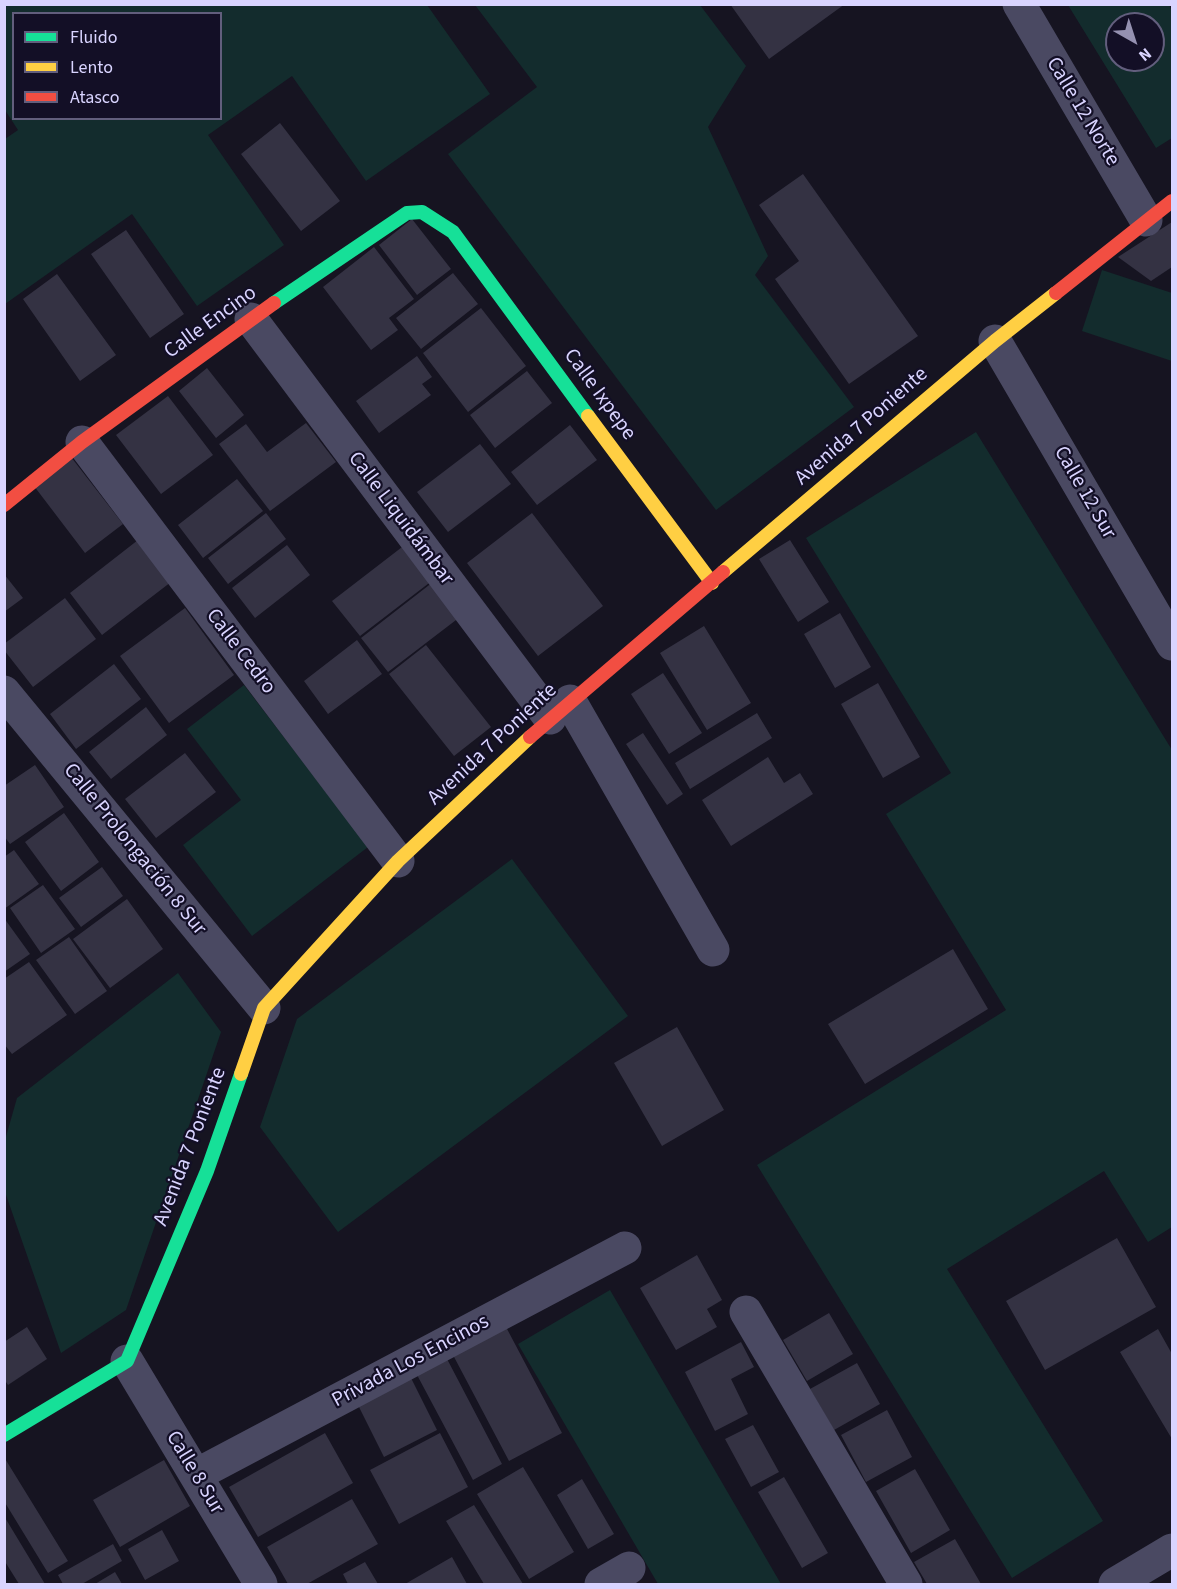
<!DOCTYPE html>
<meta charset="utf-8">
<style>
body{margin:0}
#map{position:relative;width:1177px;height:1589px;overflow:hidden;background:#161421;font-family:"Source Sans 3",sans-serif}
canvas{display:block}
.frame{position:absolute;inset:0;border:6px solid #d9d4ff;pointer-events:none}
.legend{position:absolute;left:12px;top:12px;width:210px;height:108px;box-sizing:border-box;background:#130f26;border:2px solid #625e7d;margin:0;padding:8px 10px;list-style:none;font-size:18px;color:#d9d4ff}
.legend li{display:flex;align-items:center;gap:12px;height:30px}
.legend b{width:30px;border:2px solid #625e7d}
.north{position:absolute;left:1105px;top:12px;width:60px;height:60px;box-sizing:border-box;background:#130f26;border:2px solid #625e7d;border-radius:50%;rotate:141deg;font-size:16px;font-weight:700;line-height:24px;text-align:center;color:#d9d4ff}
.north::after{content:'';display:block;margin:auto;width:21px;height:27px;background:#9591b1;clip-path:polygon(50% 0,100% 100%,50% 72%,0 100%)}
</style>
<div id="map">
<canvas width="1177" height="1589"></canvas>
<div class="frame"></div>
<ul class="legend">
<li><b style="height:8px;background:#16e098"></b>Fluido</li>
<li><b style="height:8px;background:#ffcf43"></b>Lento</li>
<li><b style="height:8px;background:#f24e42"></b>Atasco</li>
</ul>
<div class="north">N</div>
</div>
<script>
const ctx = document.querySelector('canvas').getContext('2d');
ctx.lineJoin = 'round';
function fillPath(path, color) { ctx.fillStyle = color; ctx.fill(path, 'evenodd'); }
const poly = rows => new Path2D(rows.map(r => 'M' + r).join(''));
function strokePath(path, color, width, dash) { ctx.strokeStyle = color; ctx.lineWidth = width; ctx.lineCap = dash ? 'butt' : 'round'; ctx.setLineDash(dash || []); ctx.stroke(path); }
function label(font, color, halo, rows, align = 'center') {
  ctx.font = font + ' "Source Sans 3",sans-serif'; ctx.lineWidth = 4.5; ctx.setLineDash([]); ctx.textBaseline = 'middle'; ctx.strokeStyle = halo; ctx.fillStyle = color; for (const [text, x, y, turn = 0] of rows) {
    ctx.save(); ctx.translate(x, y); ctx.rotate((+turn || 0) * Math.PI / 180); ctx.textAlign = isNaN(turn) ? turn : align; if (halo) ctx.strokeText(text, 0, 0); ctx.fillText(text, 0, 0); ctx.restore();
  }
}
const green = poly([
 [5,4,427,5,490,94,366,181,292,76,208,135,284,245,197,306,132,214,5,304,5,139,18,130,5,110],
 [14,14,220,14,220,118,14,118],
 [475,5,700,5,746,66,708,127,768,256,755,275,854,407,716,510,448,154,537,87],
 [1068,5,1169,5,1172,11,1172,138,1156,148],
 [1117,24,1153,24,1153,60,1117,60],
 [1102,270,1172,293,1172,361,1082,331],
 [976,432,1172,750,1172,1227,1148,1242,1104,1171,947,1269,1103,1521,1012,1578,757,1165,1006,1010,886,814,951,773,806,538],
 [244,685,368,847,252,936,183,845,241,800,187,729],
 [512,859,628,1016,338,1232,260,1127,297,1019],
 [178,973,221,1032,126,1310,61,1353,5,1192,5,1140,17,1098],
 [610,1290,781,1584,658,1584,518,1344]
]);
const building = poly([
 [730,4,845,4,769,59],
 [280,123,340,201,301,231,241,154],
 [803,174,918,336,849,384,775,279,799,261,759,205],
 [412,219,451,269,417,295,379,245],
 [1172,222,1172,267,1151,281,1118,257],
 [126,230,184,314,150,338,91,254],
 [374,247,414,299,389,318,398,330,371,350,323,287],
 [453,273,478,304,421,349,396,318],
 [57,274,116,355,80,381,23,299],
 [481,308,526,366,468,412,423,353],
 [417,356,432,377,422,384,431,395,379,433,356,401],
 [207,368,244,415,216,438,179,391],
 [527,371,552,403,495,448,470,415],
 [168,396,213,455,161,494,116,435],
 [306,423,336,462,270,511,219,444,246,424,267,452],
 [570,425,597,460,537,505,511,472],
 [480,444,511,484,448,532,417,492],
 [71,457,123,524,85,553,34,486],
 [237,479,263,511,203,558,178,525],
 [266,513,286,539,228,584,208,558],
 [532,513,603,606,538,656,467,563],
 [138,540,171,582,102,635,70,593],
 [790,540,829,602,798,622,759,559],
 [406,544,433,580,360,636,332,601],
 [287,545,310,575,255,618,232,588],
 [4,574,23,598,4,612],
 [433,582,460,617,388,672,361,638],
 [65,598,96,639,33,687,4,650,4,644],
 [185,608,234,675,169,723,120,656],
 [840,613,871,667,835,688,804,634],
 [704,626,751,703,707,730,660,653],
 [357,640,382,674,328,714,304,681],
 [426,645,491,727,454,756,389,674],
 [114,664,141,699,76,749,50,714],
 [663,673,702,733,669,754,631,694],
 [878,683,920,757,883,778,841,704],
 [146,707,167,735,111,779,89,752],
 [757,713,772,738,690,789,675,763],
 [643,733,683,794,667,805,626,744],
 [185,753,216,792,156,838,125,799],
 [768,757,784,783,800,773,813,794,731,846,702,800],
 [35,765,64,807,10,844,4,836,4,786],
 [64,813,99,862,61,891,25,842],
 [14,850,39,884,4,909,4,857],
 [102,867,123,896,81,927,59,898],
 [43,885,75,929,41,953,10,908],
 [127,899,163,949,110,988,73,939],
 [4,918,30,954,4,972],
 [69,937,107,991,75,1014,36,960],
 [953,949,988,1009,865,1084,828,1024],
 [29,962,67,1015,12,1054,4,1044,4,979],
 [677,1027,724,1110,662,1146,614,1063],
 [1117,1238,1156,1307,1045,1370,1006,1301],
 [697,1255,722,1300,707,1309,717,1327,676,1350,640,1288],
 [829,1313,853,1354,807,1381,783,1340],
 [27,1327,47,1359,8,1385,4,1379,4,1342],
 [506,1327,562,1433,509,1461,453,1355],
 [1158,1329,1172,1354,1172,1439,1120,1352],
 [741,1342,754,1367,731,1379,748,1414,715,1431,685,1372],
 [446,1357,502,1464,473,1480,416,1373],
 [857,1363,880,1404,834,1430,810,1389],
 [410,1376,437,1430,384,1457,357,1403],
 [887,1410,912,1457,866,1482,841,1435],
 [753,1425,779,1472,751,1487,725,1439],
 [325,1433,353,1483,258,1537,229,1487],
 [440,1433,468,1487,399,1524,370,1470],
 [4,1457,68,1561,48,1573,4,1501],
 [164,1460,190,1506,120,1547,93,1500],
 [523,1467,574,1552,529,1579,477,1494],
 [915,1469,950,1530,911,1553,876,1491],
 [784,1477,828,1553,802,1568,758,1492],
 [582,1479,614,1534,588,1549,557,1495],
 [352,1499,378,1544,307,1584,288,1584,267,1547],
 [474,1505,523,1584,484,1584,446,1521],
 [4,1516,45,1584,19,1584,4,1560],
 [162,1530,179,1561,145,1580,128,1549],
 [955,1539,981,1584,927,1584,914,1562],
 [113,1544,122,1561,82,1584,63,1584,58,1575],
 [452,1557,467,1584,405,1584],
 [365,1562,378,1584,348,1584,343,1574],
 [115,1572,122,1584,95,1584]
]);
const street = poly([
 [1019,4,1146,220],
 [251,319,550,718],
 [995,341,1172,644],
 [82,442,398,861],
 [4,692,264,1008],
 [570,701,713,950],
 [746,1312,906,1584],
 [127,1361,261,1584],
 [196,1475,625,1248],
 [601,1584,629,1568],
 [1115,1584,1172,1550]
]);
const fast = poly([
 [274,303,407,213,422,212,453,232,588,416],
 [4,1435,127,1361,207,1171,241,1074]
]);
const slow = poly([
 [588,416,712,583],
 [723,572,995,341,1056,293],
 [241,1074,264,1008,398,861,530,737]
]);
const jam = poly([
 [1056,293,1172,201],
 [4,505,82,442,274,303],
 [530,737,723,572]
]);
const streetNames = [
 ["Calle 12 Norte",1082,112,59],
 ["Calle Encino",211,323,-36],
 ["Calle Ixpepe",599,395,54],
 ["Avenida 7 Poniente",862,427,-41],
 ["Calle 12 Sur",1084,493,60],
 ["Calle Liquidámbar",400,519,53],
 ["Calle Cedro",240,652,53],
 ["Avenida 7 Poniente",493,745,-43],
 ["Calle Prolongación 8 Sur",134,850,51],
 ["Avenida 7 Poniente",191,1147,-69],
 ["Privada Los Encinos",411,1362,-28],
 ["Calle 8 Sur",194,1473,59]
];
fillPath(green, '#132c2d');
fillPath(building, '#343243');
strokePath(street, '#4a4962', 33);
strokePath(fast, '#16e098', 14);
strokePath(slow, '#ffcf43', 14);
strokePath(jam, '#f24e42', 14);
label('21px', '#d9d4ff', '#130f26', streetNames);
</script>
